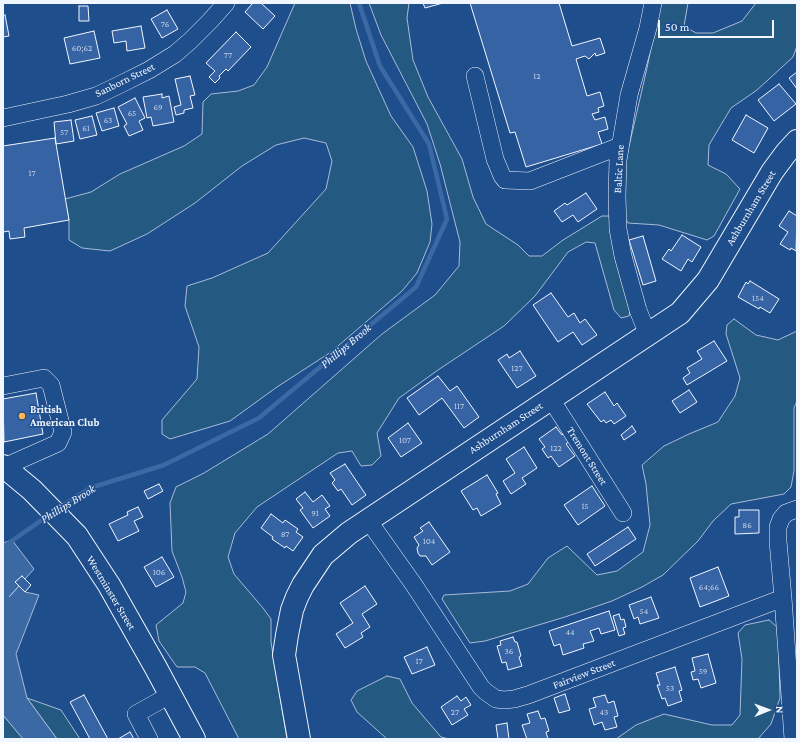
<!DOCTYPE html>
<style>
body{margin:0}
#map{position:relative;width:800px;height:742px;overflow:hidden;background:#1f4e8c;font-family:"Crimson Pro",serif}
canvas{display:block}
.frame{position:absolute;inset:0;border:4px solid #f2f6ff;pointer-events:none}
.north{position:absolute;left:748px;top:690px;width:40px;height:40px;-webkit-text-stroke:3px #1f4e8c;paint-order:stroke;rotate:89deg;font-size:11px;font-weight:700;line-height:16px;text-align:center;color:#f2f6ff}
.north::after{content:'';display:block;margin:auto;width:14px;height:18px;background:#f2f6ff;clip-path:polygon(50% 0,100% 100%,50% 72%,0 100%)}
.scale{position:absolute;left:658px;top:20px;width:116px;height:18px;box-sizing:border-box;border:2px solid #f2f6ff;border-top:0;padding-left:5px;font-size:12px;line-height:14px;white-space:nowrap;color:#f2f6ff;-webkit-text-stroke:3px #1f4e8c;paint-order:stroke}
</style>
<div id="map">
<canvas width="800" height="742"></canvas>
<div class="frame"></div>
<div class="north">N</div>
<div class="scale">50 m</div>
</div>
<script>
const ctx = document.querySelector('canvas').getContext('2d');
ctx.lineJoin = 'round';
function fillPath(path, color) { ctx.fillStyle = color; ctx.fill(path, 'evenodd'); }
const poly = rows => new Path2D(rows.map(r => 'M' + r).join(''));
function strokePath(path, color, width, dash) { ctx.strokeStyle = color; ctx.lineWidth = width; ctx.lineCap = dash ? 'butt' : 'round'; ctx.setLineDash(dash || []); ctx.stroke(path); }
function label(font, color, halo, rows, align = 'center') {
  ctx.font = font + ' "Crimson Pro",serif'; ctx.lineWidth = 3; ctx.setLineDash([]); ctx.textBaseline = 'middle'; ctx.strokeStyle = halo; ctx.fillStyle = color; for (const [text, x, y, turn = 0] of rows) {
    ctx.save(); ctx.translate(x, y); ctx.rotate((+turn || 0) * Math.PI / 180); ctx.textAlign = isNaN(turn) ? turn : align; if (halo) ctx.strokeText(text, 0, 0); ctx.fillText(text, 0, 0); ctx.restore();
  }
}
const green = poly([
 [295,3,350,3,356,29,366,61,391,116,413,147,427,191,432,224,430,242,417,273,402,291,331,352,277,387,230,421,170,439,162,434,162,420,197,379,199,347,185,306,187,286,212,278,268,253,326,189,332,161,326,143,304,138,276,145,242,166,195,203,147,234,110,251,82,248,69,240,69,220,65,199,91,192,120,174,184,146,202,134,203,102,211,94,238,91,254,85,267,67,295,3],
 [369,3,409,3,407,18,413,60,428,97,462,159,473,197,486,224,518,245,529,256,542,256,563,240,602,216,610,216,630,310,629,316,621,318,614,310,595,243,586,242,568,252,535,296,504,326,438,370,399,398,377,433,381,456,372,465,361,466,352,451,338,453,257,507,235,533,228,557,234,574,263,608,271,619,271,642,287,739,239,739,205,673,195,667,177,667,159,641,156,625,183,603,186,592,182,577,172,551,170,503,176,487,204,473,268,434,382,334,435,295,459,266,460,242,440,164,427,124,381,35,369,3],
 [660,3,688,3,684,26,696,33,713,33,742,21,756,3,797,3,797,46,793,57,757,90,731,108,709,145,708,165,726,174,740,189,714,236,707,240,659,225,628,223,621,211,627,155,647,68,660,3],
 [734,319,756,335,778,340,797,331,797,401,794,408,794,471,791,487,784,494,731,504,713,521,698,541,663,575,642,587,612,601,565,617,485,641,470,643,442,599,444,595,510,591,528,584,548,558,567,546,597,575,617,571,643,552,650,525,646,484,642,465,664,446,689,434,718,422,735,396,740,378,726,334,727,325,734,319],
 [769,620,778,628,780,698,771,724,758,739,616,739,636,725,664,714,712,725,732,725,740,715,742,659,738,633,745,625,769,620],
 [387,676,400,679,412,703,441,737,449,739,387,739,357,712,351,700,357,691,387,676],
 [27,698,61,710,80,739,57,739,27,698],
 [3,715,22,737,23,739,3,739,3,715]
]);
const water = poly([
 [12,540,34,569,9,597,19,586,25,592,39,595,16,654,27,698,57,739,23,739,3,715,3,543,12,540]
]);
const stream = poly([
 [58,509,90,488,164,465,259,418,416,287,447,219,429,144,380,66,359,3],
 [3,547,49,515]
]);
const building = poly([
 [253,3,261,3,275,16,263,29,245,12,253,3],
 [423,3,443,3,425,8,423,3],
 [470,3,559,3,572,46,600,38,605,53,596,56,595,53,589,59,585,56,576,59,587,96,600,92,604,106,598,108,599,112,592,114,595,120,605,117,608,129,598,132,602,144,526,167,515,132,510,133,470,3],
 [79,6,88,6,89,21,79,21,79,6],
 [167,10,178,29,162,38,151,19,167,10],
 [5,15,9,36,3,37,3,16,5,15],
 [141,26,145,48,127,51,126,41,114,43,112,31,141,26],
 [94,31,100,58,70,64,64,38,94,31],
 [236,32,251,47,228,71,226,69,219,76,220,78,215,83,209,77,215,71,206,63,236,32],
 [797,72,797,89,789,78,797,72],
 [190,76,195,95,190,96,193,108,184,110,184,113,176,115,174,107,181,105,175,79,190,76],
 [779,84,796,104,774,121,758,100,779,84],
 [162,94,162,98,169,96,174,122,153,126,151,117,147,118,143,97,162,94],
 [135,98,145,118,139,121,143,130,129,136,124,126,127,124,118,107,135,98],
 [114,108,119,126,102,131,96,113,114,108],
 [746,115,768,128,754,153,732,140,746,115],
 [92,116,97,135,80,139,75,120,92,116],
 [71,120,74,141,56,144,54,122,71,120],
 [55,138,69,220,24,228,25,237,10,239,9,231,3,232,3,146,55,138],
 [586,193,597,209,578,222,573,215,562,222,554,211,565,203,567,205,586,193],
 [789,211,797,216,796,251,791,248,790,250,780,244,788,232,779,226,789,211],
 [682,235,701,247,692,262,688,259,681,271,662,259,669,249,671,251,682,235],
 [643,236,656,281,643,285,629,240,643,236],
 [750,281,779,299,770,313,760,307,759,309,738,297,746,282,748,284,750,281],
 [551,293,568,317,574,313,580,323,585,319,597,335,582,345,573,332,558,342,533,305,551,293],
 [714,341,727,361,687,385,683,378,690,373,687,368,702,359,697,351,714,341],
 [520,351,536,376,517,388,498,360,507,354,509,358,520,351],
 [438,376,450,391,457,386,479,417,464,428,442,398,419,415,407,398,438,376],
 [689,390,697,402,680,413,672,401,689,390],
 [605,392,614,406,617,403,626,416,614,424,611,420,606,423,604,420,601,422,587,404,605,392],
 [36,393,43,434,4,442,3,399,36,393],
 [408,423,422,443,401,457,388,438,408,423],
 [632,426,636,432,624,440,621,435,632,426],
 [556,427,562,435,564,432,571,440,566,444,575,456,559,467,551,456,548,458,542,449,545,447,539,439,556,427],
 [524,447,537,468,522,478,526,484,511,494,503,481,515,473,506,459,524,447],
 [345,464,366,495,352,505,341,489,338,491,332,483,335,480,330,473,345,464],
 [487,475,498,493,496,494,501,504,481,516,477,508,473,510,461,491,487,475],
 [159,484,163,491,148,499,144,491,159,484],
 [592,486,605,506,578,525,564,505,592,486],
 [305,492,313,502,322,495,330,506,325,509,330,516,313,528,300,510,303,508,296,499,305,492],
 [138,507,143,517,134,521,139,531,118,541,109,524,128,515,127,512,138,507],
 [739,510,759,510,759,533,735,534,735,517,739,517,739,510],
 [271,514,283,523,285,520,298,529,296,532,303,537,293,551,286,546,285,548,272,539,273,537,261,528,271,514],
 [429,522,450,552,432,565,426,556,420,556,418,553,417,548,419,545,414,537,423,531,420,528,429,522],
 [628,527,636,539,595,566,587,554,628,527],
 [162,557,174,577,156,587,144,567,162,557],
 [718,567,729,596,700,607,690,578,718,567],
 [22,576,31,585,25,592,15,582,22,576],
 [365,586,377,604,362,614,370,627,361,633,363,637,345,648,336,634,353,623,340,603,365,586],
 [651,597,659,618,640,624,638,617,634,619,629,605,651,597],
 [609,611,615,630,601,634,599,628,590,631,594,641,583,644,584,648,563,655,560,644,554,646,549,631,609,611],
 [619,614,621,620,624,619,626,627,623,628,625,634,619,636,613,616,619,614],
 [513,637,515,642,517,642,521,656,519,657,522,666,508,670,506,662,502,663,497,646,501,645,500,641,513,637],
 [427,647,435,665,412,674,404,657,427,647],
 [708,654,716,683,701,688,698,679,693,680,691,672,695,671,692,658,708,654],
 [675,667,682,690,679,691,682,701,668,706,665,698,662,699,657,685,660,685,656,673,675,667],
 [565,694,570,710,559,713,554,698,565,694],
 [84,695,108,739,90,739,70,702,84,695],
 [605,695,608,703,614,701,618,716,614,717,617,727,605,730,602,722,594,725,589,709,596,707,593,698,605,695],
 [457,696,461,701,466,697,471,705,464,709,468,715,452,725,441,707,457,696],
 [538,711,541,719,545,718,549,731,546,732,548,739,527,739,522,725,530,723,527,714,538,711],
 [507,723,509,739,498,739,496,725,507,723],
 [130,732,134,739,118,739,130,732]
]);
const minor = poly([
 [475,76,495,159,502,176,505,180,530,181,620,146],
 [3,118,68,104,96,96,119,85,149,70,175,54,190,41,210,21,226,3],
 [648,335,638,310,623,256,618,229,617,196,618,160,629,95,648,28,653,3],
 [3,386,44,378,51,385,63,432,58,443,4,467],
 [551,399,623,513],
 [368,520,414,585,481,687,486,692,496,699,504,700,514,699,528,695,783,598,778,541,778,527,781,519,786,513,797,509],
 [783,598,793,739],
 [149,739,136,714,170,695]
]);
const major = poly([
 [299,739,284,655,287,635,292,610,297,597,303,585,323,555,349,533,680,313,708,280,772,172,786,153,797,141]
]);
const highway = poly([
 [3,466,32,490,77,536,109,585,156,668,194,739]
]);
const markers = [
 [22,416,4,"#ffb74d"]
];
const numberNames = [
 ["76",165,24],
 ["60;62",82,48],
 ["77",228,55],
 ["12",537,76],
 ["69",158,107],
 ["65",132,113],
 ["63",108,120],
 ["61",86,128],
 ["57",64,132],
 ["17",32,173],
 ["154",758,298],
 ["127",517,368],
 ["117",459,406],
 ["107",405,440],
 ["122",556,448],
 ["15",585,506],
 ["91",315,513],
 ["86",747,525],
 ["87",285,534],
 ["104",429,541],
 ["106",159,572],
 ["64;66",709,587],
 ["54",644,611],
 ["44",570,632],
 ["36",509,651],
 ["17",419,661],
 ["59",703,671],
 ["53",670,688],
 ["27",455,712],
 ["43",604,712]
];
const streetNames = [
 ["Sanborn Street",125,80,-26],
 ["Baltic Lane",619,169,-87],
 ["Ashburnham Street",751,208,-59],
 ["Ashburnham Street",506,428,-33],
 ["Tremont Street",587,456,58],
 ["Westminster Street",111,593,59],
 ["Fairview Street",584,674,-21]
];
const poiNames = [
 ["British",30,410],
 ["American Club",30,423]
];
const waterNames = [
 ["Phillips Brook",346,346,-40],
 ["Phillips Brook",68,504,-32]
];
fillPath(green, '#245a82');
strokePath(green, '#a8bbd7', 1);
fillPath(water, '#3b69a3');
strokePath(water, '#a8bbd7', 1);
strokePath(stream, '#3b69a3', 4.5);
fillPath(building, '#3563a3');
strokePath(building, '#f2f6ff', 1);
strokePath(minor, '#f2f6ff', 18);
strokePath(major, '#f2f6ff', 24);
strokePath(highway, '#f2f6ff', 24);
strokePath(minor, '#1f4e8c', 17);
strokePath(major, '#1f4e8c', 22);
strokePath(highway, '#1f4e8c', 22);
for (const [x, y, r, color] of markers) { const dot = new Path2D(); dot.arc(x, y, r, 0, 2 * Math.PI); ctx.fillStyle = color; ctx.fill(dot); strokePath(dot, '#1f4e8c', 1.5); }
label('9px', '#c3d1e8', null, numberNames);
label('11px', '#f2f6ff', '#1f4e8c', streetNames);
label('bold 11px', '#f2f6ff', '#1f4e8c', poiNames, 'left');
label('italic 12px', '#f2f6ff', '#1f4e8c', waterNames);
</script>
